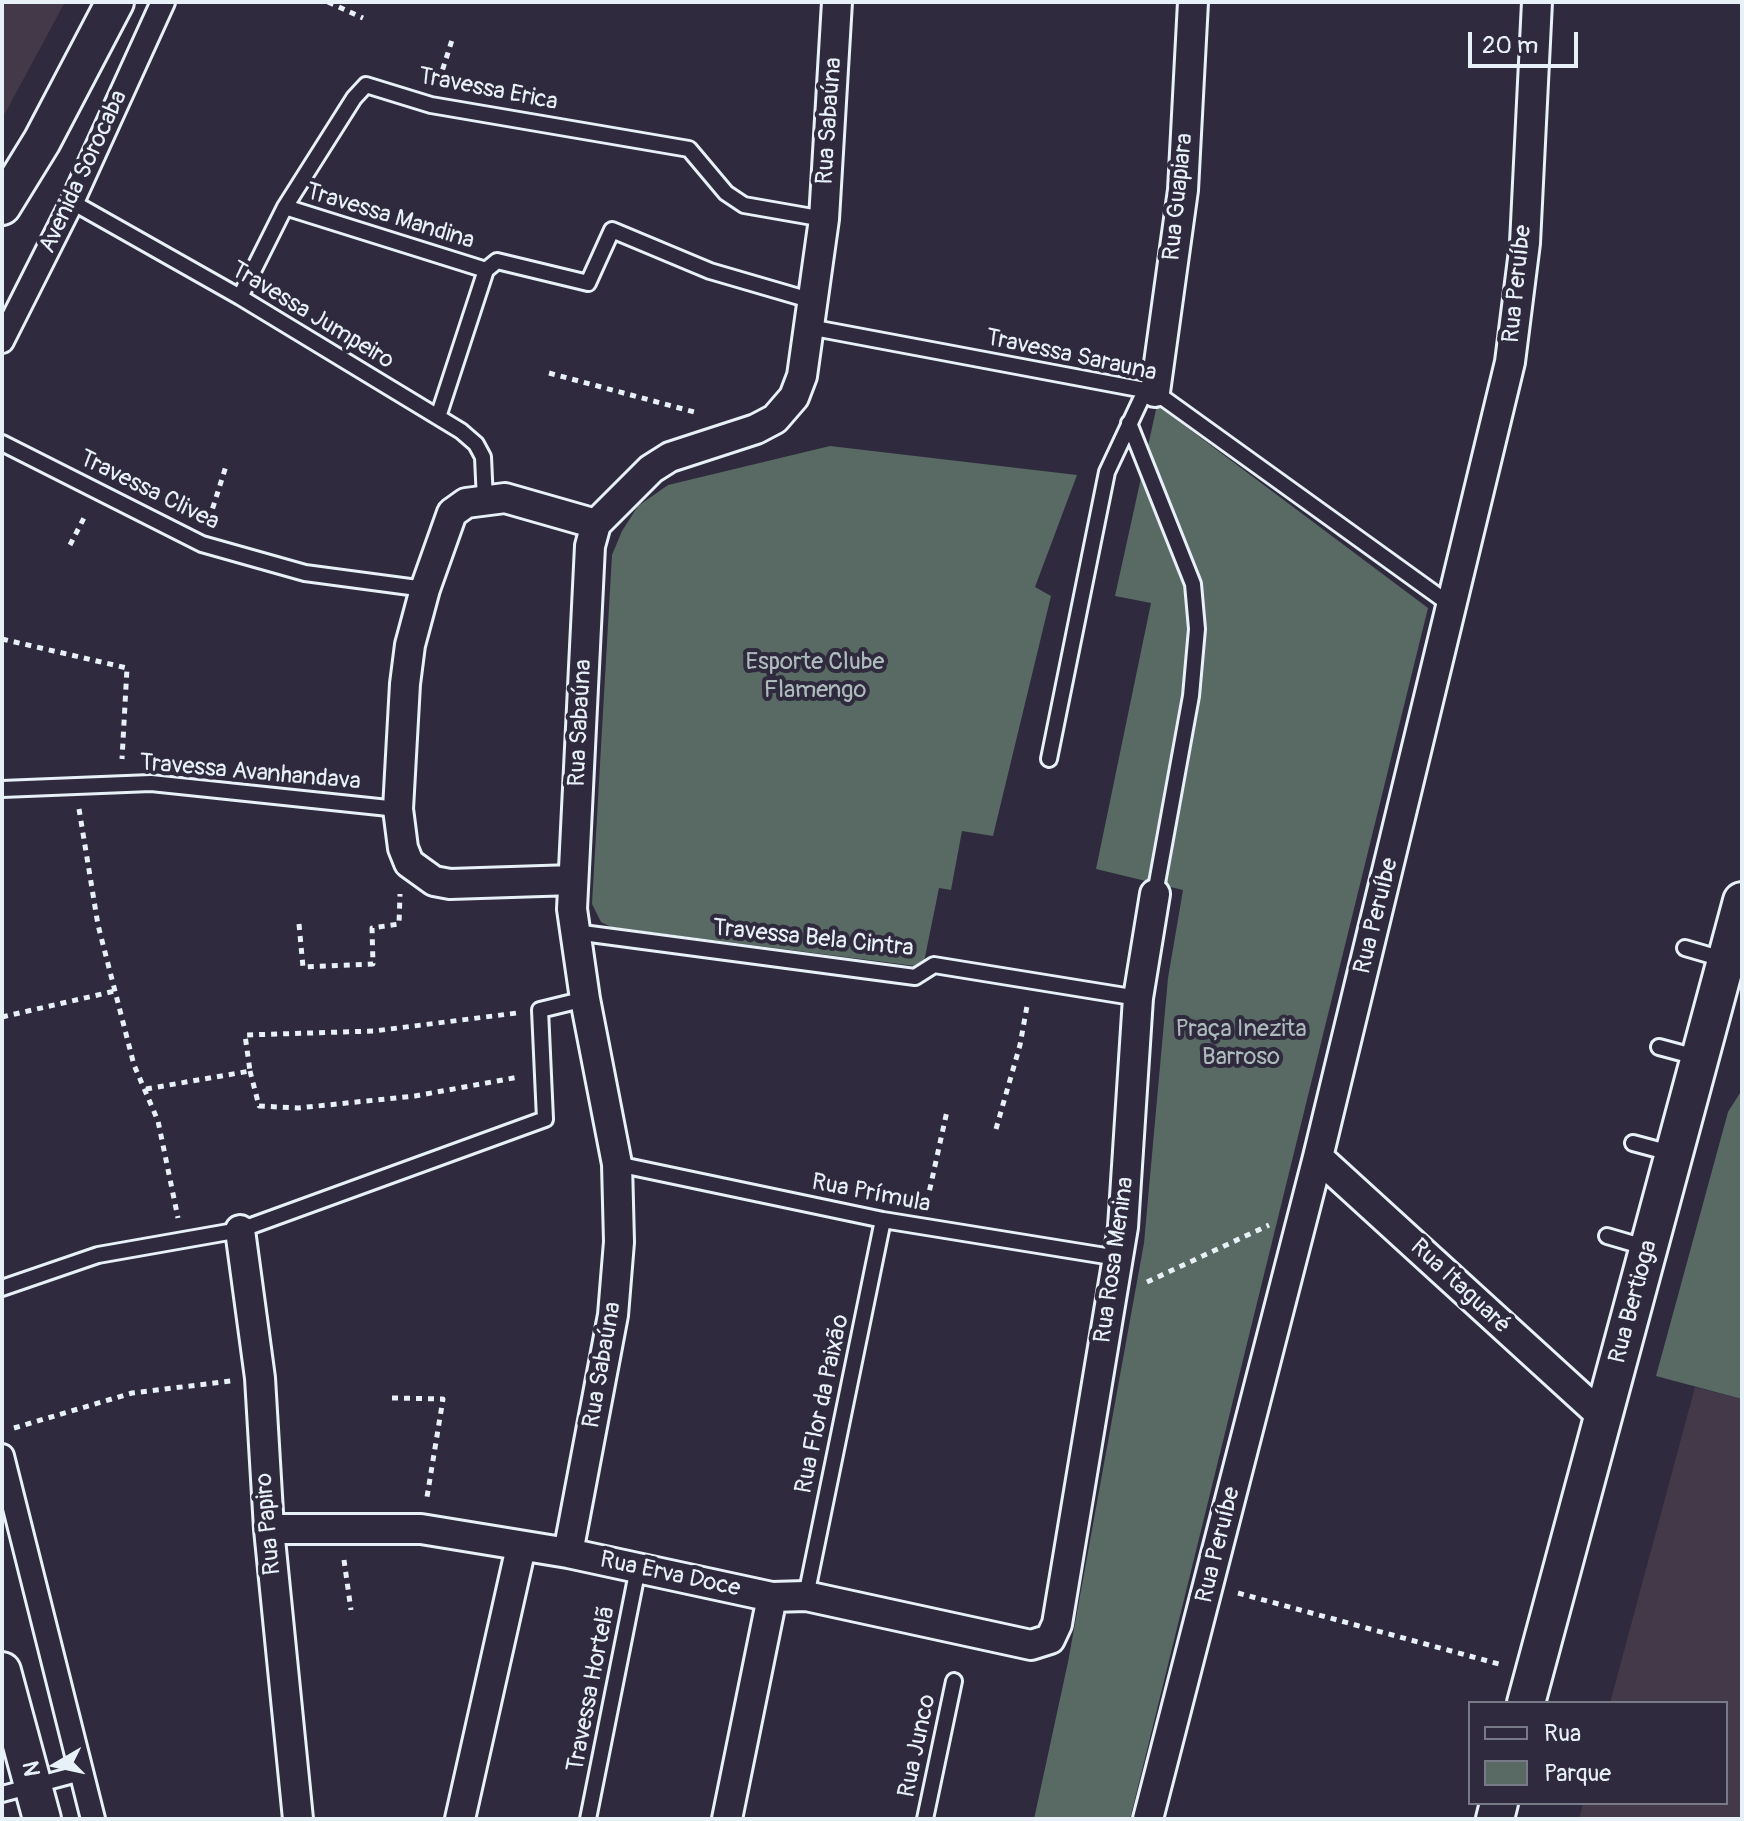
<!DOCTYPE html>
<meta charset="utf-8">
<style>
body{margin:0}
#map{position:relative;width:1744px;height:1821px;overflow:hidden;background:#2f2a3d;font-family:Pangolin,sans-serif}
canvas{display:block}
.frame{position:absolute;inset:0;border:4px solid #e8f1f8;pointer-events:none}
.legend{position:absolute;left:1468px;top:1701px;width:260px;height:104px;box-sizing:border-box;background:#2f2a3d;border:2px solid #797a88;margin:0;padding:10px 14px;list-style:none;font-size:24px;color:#e8f1f8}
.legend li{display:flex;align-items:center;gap:16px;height:40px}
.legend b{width:40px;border:2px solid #797a88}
.north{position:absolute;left:16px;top:1725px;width:80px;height:80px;-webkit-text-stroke:6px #2f2a3d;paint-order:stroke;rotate:261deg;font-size:22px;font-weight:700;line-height:32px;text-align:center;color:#e8f1f8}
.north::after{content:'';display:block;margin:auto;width:28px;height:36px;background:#e8f1f8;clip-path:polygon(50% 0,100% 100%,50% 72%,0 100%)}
.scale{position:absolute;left:1468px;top:32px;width:110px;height:36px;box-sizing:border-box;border:4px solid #e8f1f8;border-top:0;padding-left:10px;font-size:24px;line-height:28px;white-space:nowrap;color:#e8f1f8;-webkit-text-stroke:6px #2f2a3d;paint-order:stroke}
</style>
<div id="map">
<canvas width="1744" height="1821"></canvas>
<div class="frame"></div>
<ul class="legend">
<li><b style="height:10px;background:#2f2a3d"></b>Rua</li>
<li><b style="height:22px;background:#586a63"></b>Parque</li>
</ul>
<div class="north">N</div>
<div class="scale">20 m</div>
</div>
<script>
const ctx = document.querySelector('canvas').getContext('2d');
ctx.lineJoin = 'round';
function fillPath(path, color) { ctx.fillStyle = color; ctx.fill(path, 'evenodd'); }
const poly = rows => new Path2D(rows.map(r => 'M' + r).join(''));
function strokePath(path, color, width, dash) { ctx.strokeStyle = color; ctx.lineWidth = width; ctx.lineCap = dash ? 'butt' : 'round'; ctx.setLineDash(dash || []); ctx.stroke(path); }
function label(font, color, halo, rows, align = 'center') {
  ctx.font = font + ' Pangolin,sans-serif'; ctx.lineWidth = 8; ctx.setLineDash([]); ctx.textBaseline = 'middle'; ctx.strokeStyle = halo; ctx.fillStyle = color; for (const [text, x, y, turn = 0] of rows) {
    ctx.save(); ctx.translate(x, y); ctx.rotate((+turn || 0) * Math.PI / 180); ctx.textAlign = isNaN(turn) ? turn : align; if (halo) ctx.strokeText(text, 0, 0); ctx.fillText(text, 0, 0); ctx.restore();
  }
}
const built = poly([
 [2,2,65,2,2,119],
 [1695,1387,1742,1399,1742,1819,1579,1819,1583,1803,1726,1803,1726,1703,1610,1703]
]);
const green = poly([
 [1157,405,1428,608,1130,1819,1034,1819,1068,1662,1144,1243,1168,978,1183,890,1096,869,1151,603,1115,596],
 [830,446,1077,475,1035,587,1051,596,993,836,962,831,951,890,939,888,923,967,611,927,601,922,592,904,612,555,622,531,638,506,668,485],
 [1740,1093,1742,1093,1742,1399,1656,1376,1728,1112]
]);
const path = poly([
 [328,2,363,18],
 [439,81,452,40],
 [549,373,698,413],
 [209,520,226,466],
 [70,545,86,514],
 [2,639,127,668,122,759],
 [79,809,98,925,134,1065,158,1121,178,1218],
 [299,924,303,967,373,964,372,928,399,924,400,894],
 [2,1017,115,991],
 [250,1071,259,1106,298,1108,415,1096,519,1077],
 [146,1089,250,1071,245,1035,374,1031,517,1013],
 [996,1129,1020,1045,1027,1006],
 [927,1202,947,1111],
 [1147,1282,1269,1225],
 [392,1398,443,1399,427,1497],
 [14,1428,132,1393,231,1381],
 [344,1560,351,1610],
 [1238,1593,1499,1664]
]);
const service = poly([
 [72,202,240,297,461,431,476,444,483,457,485,501],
 [285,207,486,270,497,261,588,283,612,230,710,271,813,301],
 [240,297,285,207,354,98,366,85,431,105,689,149,726,193,744,205,824,219],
 [809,327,1155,392,1452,606],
 [438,417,486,270],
 [1129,423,1193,584,1197,629,1191,696,1155,894],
 [2,443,202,544,305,573,425,589],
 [1049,759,1107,472,1145,391],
 [2,789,151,783,398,809],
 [575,932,915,977,934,965,1138,998],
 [1685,948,1726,960],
 [1659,1047,1700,1058],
 [1633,1143,1674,1154],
 [617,1164,883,1220,1118,1258],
 [1607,1236,1648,1248],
 [2,1288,98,1255,240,1230,545,1119,540,1010,585,999],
 [806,1596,883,1220],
 [2,1794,81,1773],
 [588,1819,638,1568],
 [925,1819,954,1681]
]);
const pedestrian = poly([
 [2,341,72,202,163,2],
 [2,1456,93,1819]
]);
const minor = poly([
 [1155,392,1183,190,1193,2],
 [573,880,450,884,434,881,409,863,403,848,398,809,405,684,410,645,425,589,452,513,466,503,505,498,596,524],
 [1318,1157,1603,1417],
 [240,1230,260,1378,269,1529,298,1819],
 [269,1529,421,1529,568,1553,772,1597,806,1596,1031,1645,1050,1639,1057,1624,1123,1227,1138,998,1155,894],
 [568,1553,613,1315,619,1242,617,1164,585,999,572,909,590,546,596,524,651,469,670,457,756,429,775,419,794,397,802,376,824,219,837,2],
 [460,1819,521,1547],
 [727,1819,772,1597],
 [1148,1819,1318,1157,1510,362,1525,243,1537,2]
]);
const tertiary = poly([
 [2,206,42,141,115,2],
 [2,1671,42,1819],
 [1526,1703,1742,901],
 [1495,1819,1499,1803]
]);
const streetNames = [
 ["Travessa Erica",488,90,11],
 ["Rua Sabaúna",830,121,-86],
 ["Avenida Sorocaba",84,172,-65],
 ["Rua Guapiara",1179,197,-84],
 ["Travessa Mandina",390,217,17],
 ["Rua Peruíbe",1518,284,-84],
 ["Travessa Jumpeiro",312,316,31],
 ["Travessa Sarauna",1071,356,12],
 ["Travessa Clivea",149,491,26],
 ["Rua Sabaúna",581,723,-87],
 ["Travessa Avanhandava",250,773,5],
 ["Rua Peruíbe",1377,916,-76],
 ["Travessa Bela Cintra",813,939,6],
 ["Rua Prímula",871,1194,11],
 ["Rua Rosa Menina",1115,1260,-82],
 ["Rua Itaguaré",1460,1287,43],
 ["Rua Bertioga",1634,1302,-75],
 ["Rua Sabaúna",603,1365,-80],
 ["Rua Flor da Paixão",823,1404,-78],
 ["Rua Papiro",269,1524,-95],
 ["Rua Peruíbe",1219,1545,-76],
 ["Rua Erva Doce",670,1575,12],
 ["Travessa Hortelã",592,1689,-79],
 ["Rua Junco",918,1746,-78]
];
const parkNames = [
 ["Esporte Clube",815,663],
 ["Flamengo",815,691],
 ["Praça Inezita",1241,1030],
 ["Barroso",1241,1058]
];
fillPath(built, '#443949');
fillPath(green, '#586a63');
strokePath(service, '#e8f1f8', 20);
strokePath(pedestrian, '#e8f1f8', 28);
strokePath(minor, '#e8f1f8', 34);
strokePath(tertiary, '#e8f1f8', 42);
strokePath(path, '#e8f1f8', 5, [6, 6]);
strokePath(service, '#2f2a3d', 14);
strokePath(pedestrian, '#2f2a3d', 22);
strokePath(minor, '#2f2a3d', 28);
strokePath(tertiary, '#2f2a3d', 36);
label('24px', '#e8f1f8', '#2f2a3d', streetNames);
label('24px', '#aebbbc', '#2f2a3d', parkNames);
</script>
